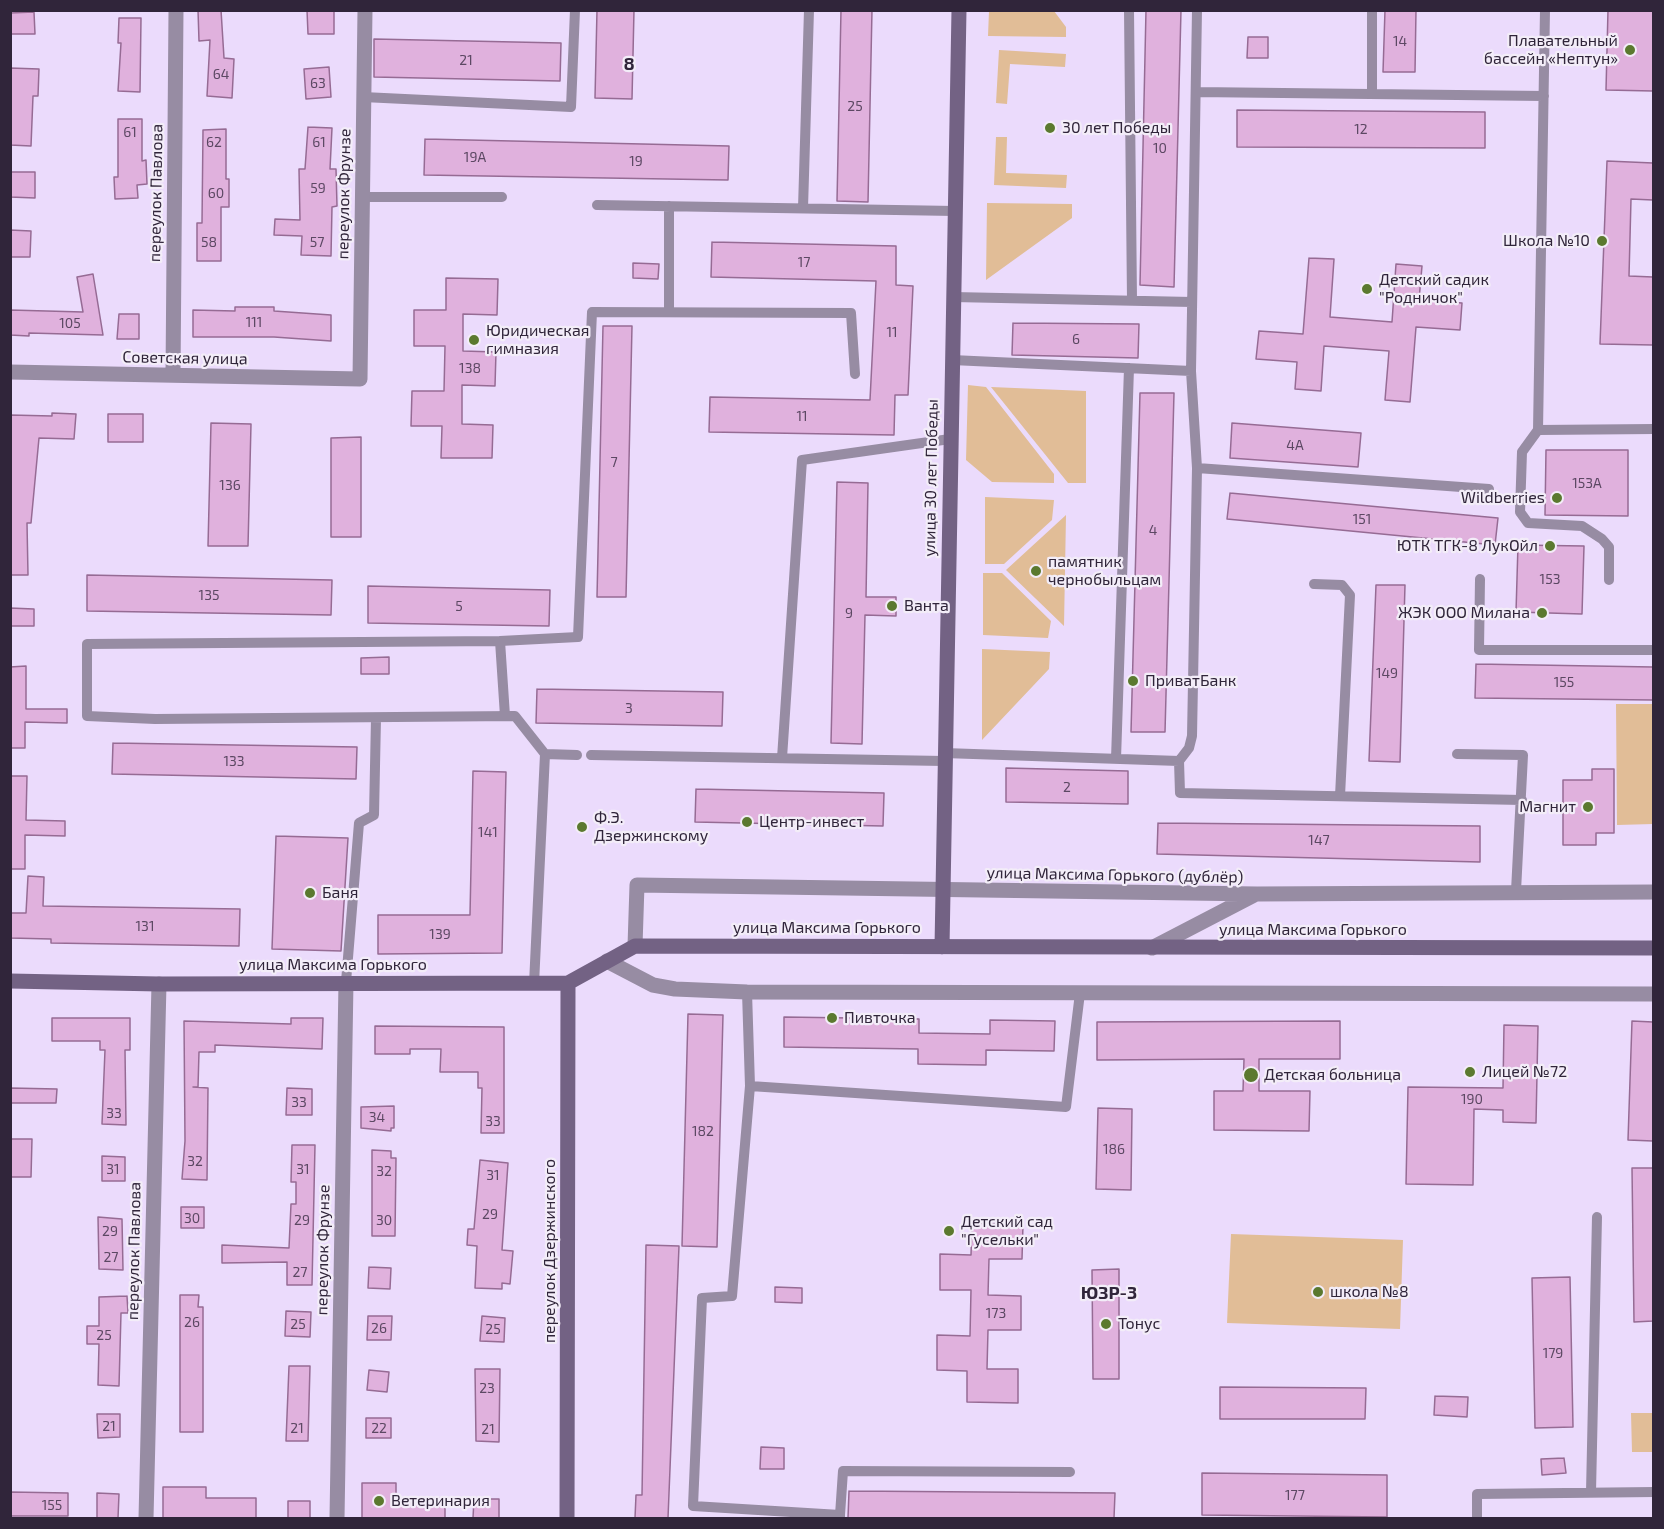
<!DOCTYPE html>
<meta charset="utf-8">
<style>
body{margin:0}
#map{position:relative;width:1664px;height:1529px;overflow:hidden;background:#ebdbfc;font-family:"Exo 2",sans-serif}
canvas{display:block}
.frame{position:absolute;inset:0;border:12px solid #30253a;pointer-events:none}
</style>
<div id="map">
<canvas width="1664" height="1529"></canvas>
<div class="frame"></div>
</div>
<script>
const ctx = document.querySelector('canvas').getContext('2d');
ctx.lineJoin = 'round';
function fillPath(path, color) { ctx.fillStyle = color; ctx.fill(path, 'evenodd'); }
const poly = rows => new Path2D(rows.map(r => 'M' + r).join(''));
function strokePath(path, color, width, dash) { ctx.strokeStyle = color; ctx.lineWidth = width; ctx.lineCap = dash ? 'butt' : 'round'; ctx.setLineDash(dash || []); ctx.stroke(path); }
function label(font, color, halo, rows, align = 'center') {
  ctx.font = font + ' "Exo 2",sans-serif'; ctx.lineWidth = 4.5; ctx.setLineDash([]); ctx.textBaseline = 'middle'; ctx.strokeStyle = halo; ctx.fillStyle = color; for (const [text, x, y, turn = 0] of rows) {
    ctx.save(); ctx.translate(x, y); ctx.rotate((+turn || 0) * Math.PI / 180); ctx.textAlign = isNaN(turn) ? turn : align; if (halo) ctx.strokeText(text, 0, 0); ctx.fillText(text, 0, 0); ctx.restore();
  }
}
const green = poly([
 [989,11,1054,11,1066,27,1066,37,988,36],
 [999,50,1066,54,1065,67,1010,64,1007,104,996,103],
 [996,137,1007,137,1006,173,1067,175,1066,188,994,185],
 [987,203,1072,204,1072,218,986,280],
 [968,385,986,387,1054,474,1054,483,992,482,966,460],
 [991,387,1086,391,1086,483,1068,483],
 [985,497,1054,500,1052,520,1004,564,985,564],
 [1066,515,1064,626,1006,570],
 [983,573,1002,573,1051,621,1048,638,983,635],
 [982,649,1050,652,1049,669,982,740],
 [1616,704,1653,704,1653,824,1617,825],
 [1231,1234,1403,1240,1400,1329,1227,1323],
 [1631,1413,1653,1413,1653,1452,1632,1452]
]);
const building = poly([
 [198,10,221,10,224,58,234,59,232,98,207,96,210,40,199,41,198,10],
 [307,10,334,10,334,34,308,34,307,10],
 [597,10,634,10,632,99,595,98,597,10],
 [841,10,872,10,868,202,837,201,841,10],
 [1146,10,1181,10,1174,287,1140,285,1146,10],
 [1385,10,1416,10,1415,72,1383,72,1385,10],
 [1608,10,1653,10,1653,91,1606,90,1608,10],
 [34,12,35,34,10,34,10,13,34,12],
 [119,18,141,18,140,92,118,91,121,43,118,43,119,18],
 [1248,37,1268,37,1268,58,1247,58,1248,37],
 [374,39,561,43,560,81,374,77,374,39],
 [329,67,331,97,306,99,304,69,329,67],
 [10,68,39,69,38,96,33,96,31,146,10,145,10,68],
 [1237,110,1485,112,1485,148,1237,147,1237,110],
 [118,119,142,119,142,161,146,160,147,184,137,185,138,198,115,199,114,177,118,177,118,119],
 [308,127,332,128,330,169,336,169,337,206,332,207,331,256,301,255,302,236,274,235,275,219,300,220,299,169,305,169,308,127],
 [226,129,226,179,229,179,229,207,221,207,221,261,197,261,197,223,202,223,203,130,226,129],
 [425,139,729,146,728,180,424,175,425,139],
 [1607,161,1653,163,1653,200,1631,199,1629,276,1653,277,1653,345,1600,344,1607,161],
 [10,172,35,172,35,198,10,197,10,172],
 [10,230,31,231,30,257,10,257,10,230],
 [712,242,896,246,896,285,913,286,908,395,895,395,894,435,709,432,710,397,870,400,876,281,711,277,712,242],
 [1309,258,1334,259,1330,317,1392,322,1396,264,1422,266,1419,300,1462,303,1460,330,1416,327,1410,402,1385,400,1389,351,1324,346,1321,391,1295,389,1297,362,1256,359,1259,331,1303,334,1309,258],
 [633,263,659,264,658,279,633,278,633,263],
 [93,274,103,335,29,333,29,336,10,335,10,310,83,312,77,277,93,274],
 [446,278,498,279,497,315,463,314,463,351,496,352,495,386,462,385,462,424,493,425,492,458,441,458,442,426,411,426,412,391,444,391,445,346,414,346,414,310,446,310,446,278],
 [235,307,274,307,274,311,331,315,331,341,274,337,193,337,193,310,235,311,235,307],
 [119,314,139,314,139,339,117,339,119,314],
 [1013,323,1139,324,1138,358,1012,355,1013,323],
 [603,326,632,326,626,597,597,597,603,326],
 [1140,393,1174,393,1165,732,1131,732,1140,393],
 [52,413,76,414,74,439,39,438,31,523,27,523,28,575,10,575,10,415,52,416,52,413],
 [108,414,143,414,143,442,108,442,108,414],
 [211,423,251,424,248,546,208,546,211,423],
 [1232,423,1361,433,1358,467,1230,458,1232,423],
 [361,437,361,537,331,537,331,438,361,437],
 [1546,450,1628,450,1628,516,1545,515,1546,450],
 [837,482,868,483,866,597,896,597,896,616,865,615,862,744,831,743,837,482],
 [1230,493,1498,518,1495,545,1227,519,1230,493],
 [1518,545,1584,546,1582,614,1516,612,1518,545],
 [87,575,332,580,331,615,87,611,87,575],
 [1376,585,1405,585,1400,762,1369,761,1376,585],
 [368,586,550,590,549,626,368,623,368,586],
 [10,608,34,609,34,626,10,626,10,608],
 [389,657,389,674,361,674,361,658,389,657],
 [1476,664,1653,667,1653,700,1475,698,1476,664],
 [26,666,26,709,67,709,67,723,25,722,25,748,10,748,10,667,26,666],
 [537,689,723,692,722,726,536,723,537,689],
 [113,743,357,747,356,779,112,774,113,743],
 [1006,768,1128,771,1128,804,1006,802,1006,768],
 [1592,769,1614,769,1614,833,1596,833,1596,845,1563,845,1563,780,1592,780,1592,769],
 [473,771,506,772,502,953,378,954,378,915,470,915,473,771],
 [10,776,27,776,26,820,65,821,65,836,25,835,25,869,10,869,10,776],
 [696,789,884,793,883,826,695,822,696,789],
 [1158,823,1480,826,1480,862,1157,854,1158,823],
 [276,836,348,838,341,951,272,949,276,836],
 [28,876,44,877,43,906,240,909,239,946,51,943,51,939,10,938,10,913,26,913,28,876],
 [688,1014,723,1015,717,1247,682,1246,688,1014],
 [784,1017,919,1019,919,1033,990,1034,990,1020,1055,1021,1054,1051,986,1050,986,1065,918,1064,918,1049,784,1047,784,1017],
 [52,1018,130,1018,130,1050,125,1050,126,1125,102,1124,105,1050,100,1050,100,1041,52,1041,52,1018],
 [291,1018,323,1018,322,1049,215,1045,215,1052,199,1052,198,1087,193,1087,208,1088,207,1180,182,1179,185,1141,184,1021,291,1024,291,1018],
 [1340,1021,1340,1059,1259,1059,1259,1091,1310,1091,1309,1131,1214,1130,1214,1091,1243,1091,1244,1059,1097,1060,1097,1022,1340,1021],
 [1632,1021,1653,1022,1653,1141,1628,1140,1632,1021],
 [1504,1025,1538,1026,1536,1123,1503,1122,1503,1110,1474,1109,1473,1185,1406,1184,1408,1087,1503,1088,1504,1025],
 [375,1026,504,1027,504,1133,481,1133,482,1088,478,1088,478,1072,440,1072,441,1049,410,1049,410,1054,375,1054,375,1026],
 [10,1088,57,1089,56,1103,10,1103,10,1088],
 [287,1088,312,1089,312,1115,286,1115,287,1088],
 [394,1106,394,1128,391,1128,391,1131,361,1128,361,1107,394,1106],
 [1098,1108,1132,1109,1131,1190,1096,1189,1098,1108],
 [10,1139,32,1139,31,1177,10,1177,10,1139],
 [292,1145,315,1145,312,1285,287,1285,287,1262,222,1263,222,1245,289,1248,291,1204,296,1204,296,1182,291,1182,292,1145],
 [372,1150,391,1151,391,1158,396,1158,395,1236,372,1236,372,1150],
 [102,1156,125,1157,125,1181,102,1181,102,1156],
 [480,1160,508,1163,502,1250,513,1251,510,1284,502,1283,502,1289,475,1288,477,1246,467,1245,468,1229,474,1229,480,1160],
 [1632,1168,1653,1168,1653,1321,1634,1322,1632,1168],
 [181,1207,204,1207,204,1228,181,1228,181,1207],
 [98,1217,122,1219,123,1270,99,1269,98,1217],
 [972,1223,1023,1224,1022,1259,989,1259,988,1295,1021,1296,1021,1330,988,1330,987,1369,1018,1369,1018,1403,967,1402,967,1371,937,1370,937,1335,970,1336,971,1290,940,1290,940,1254,971,1255,972,1223],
 [646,1245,679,1246,668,1518,635,1518,636,1495,642,1495,646,1245],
 [369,1267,391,1268,390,1289,368,1288,369,1267],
 [1119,1269,1119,1379,1093,1379,1092,1270,1119,1269],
 [1570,1277,1573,1427,1535,1428,1532,1278,1570,1277],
 [775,1287,802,1288,802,1303,775,1302,775,1287],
 [180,1295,199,1295,198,1307,203,1307,203,1432,180,1432,180,1295],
 [127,1296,128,1313,121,1313,119,1386,98,1385,99,1344,87,1344,87,1326,99,1326,99,1297,127,1296],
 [286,1311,311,1312,310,1337,285,1336,286,1311],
 [368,1316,392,1316,391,1340,367,1340,368,1316],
 [482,1316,505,1318,504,1342,480,1341,482,1316],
 [289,1366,310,1366,308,1441,286,1441,289,1366],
 [475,1369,500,1369,499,1442,476,1441,475,1369],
 [369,1370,389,1372,387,1392,367,1390,369,1370],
 [1220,1387,1366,1388,1365,1419,1220,1419,1220,1387],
 [1435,1396,1468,1397,1467,1417,1434,1415,1435,1396],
 [97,1414,120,1414,120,1437,98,1438,97,1414],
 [366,1418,391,1418,391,1438,366,1438,366,1418],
 [761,1447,784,1448,784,1469,760,1469,761,1447],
 [1564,1458,1566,1473,1542,1475,1541,1459,1564,1458],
 [1202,1473,1387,1475,1387,1517,1202,1515,1202,1473],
 [362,1483,396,1483,396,1498,445,1498,445,1518,362,1518,362,1483],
 [163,1487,206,1487,206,1498,256,1498,256,1518,163,1518,163,1487],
 [849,1491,1115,1493,1114,1518,848,1518,849,1491],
 [10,1492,68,1493,68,1516,10,1516,10,1492],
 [97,1493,119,1494,118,1518,97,1518,97,1493],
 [474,1499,499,1499,499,1518,473,1518,474,1499],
 [288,1501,310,1501,310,1518,288,1518,288,1501]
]);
const lane = poly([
 [1129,10,1132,300],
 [1545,10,1538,430,1522,452,1520,512,1528,523,1582,526,1602,539,1609,547,1609,580],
 [1196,92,1544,96],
 [1372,94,1372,10],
 [363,97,571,107,575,10],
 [362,197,502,197],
 [597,205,955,211],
 [803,208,809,10],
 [953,297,1192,302],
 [669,312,669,206],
 [952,360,1191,371],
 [1538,430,1654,429],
 [1197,468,1489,489],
 [1480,579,1479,650,1654,650],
 [1314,584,1342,585,1350,595,1340,796],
 [500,641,578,637,592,312,851,313,855,374],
 [505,716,500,641,87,644,87,716,155,719,515,716,545,754],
 [944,753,1179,761,1180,793,1522,800],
 [1457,754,1523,755,1516,891],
 [591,755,944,761],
 [782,758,802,460,950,439],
 [1116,759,1129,368],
 [1179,761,1189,748,1192,736,1197,468,1191,371,1197,10],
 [346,982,359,823,374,815,376,718],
 [534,984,545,754,577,755],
 [747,992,750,1086,1066,1107,1080,993],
 [750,1086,732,1296,702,1298,693,1506,840,1515,840,1518],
 [1591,1492,1597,1217],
 [840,1515,843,1471,1070,1472],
 [1477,1518,1477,1494,1654,1492]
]);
const street = poly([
 [10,372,360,379,365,10],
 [173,375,176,10],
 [635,946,637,885,1257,894,1654,892],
 [1152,948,1254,895],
 [607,961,653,985,675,989,747,992,1654,994],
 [146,1518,159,984],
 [337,1518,346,982]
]);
const secondary = poly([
 [942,947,959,10],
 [10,981,159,984,568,983,635,946,1654,948],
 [567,1518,568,983]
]);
const markers = [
 [1630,50,6,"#5b792f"],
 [1050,128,6,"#5b792f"],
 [1602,241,6,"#5b792f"],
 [1367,289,6,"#5b792f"],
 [474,340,6,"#5b792f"],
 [1557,498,6,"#5b792f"],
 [1550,546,6,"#5b792f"],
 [1036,571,6,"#5b792f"],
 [892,606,6,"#5b792f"],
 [1542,613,6,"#5b792f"],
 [1133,681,6,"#5b792f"],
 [1588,807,6,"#5b792f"],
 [747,822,6,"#5b792f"],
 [582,827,6,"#5b792f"],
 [310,893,6,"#5b792f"],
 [832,1018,6,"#5b792f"],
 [1470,1072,6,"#5b792f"],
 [1251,1075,8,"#5b792f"],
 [949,1231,6,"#5b792f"],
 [1318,1292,6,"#5b792f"],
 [1106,1324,6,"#5b792f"],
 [379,1501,6,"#5b792f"]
];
const numberNames = [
 ["14",1400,41],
 ["21",466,60],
 ["64",221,74],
 ["63",318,83],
 ["25",855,106],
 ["12",1361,129],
 ["61",130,132],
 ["62",214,142],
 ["61",319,142],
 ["10",1160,148],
 ["19А",475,157],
 ["19",636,161],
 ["59",318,188],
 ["60",216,193],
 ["58",209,242],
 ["57",317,242],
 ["17",804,262],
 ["111",254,322],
 ["105",70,323],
 ["11",892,332],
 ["6",1076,339],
 ["138",470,368],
 ["11",802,416],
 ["4А",1295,445],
 ["7",614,462],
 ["153А",1587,483],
 ["136",230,485],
 ["151",1362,519],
 ["4",1153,530],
 ["153",1550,579],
 ["135",209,595],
 ["5",459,606],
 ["9",849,613],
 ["149",1387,673],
 ["155",1564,682],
 ["3",629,708],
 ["133",234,761],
 ["2",1067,787],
 ["141",488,832],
 ["147",1319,840],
 ["131",145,926],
 ["139",440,934],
 ["190",1472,1099],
 ["33",299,1102],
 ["33",114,1113],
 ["34",377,1117],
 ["33",493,1121],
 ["182",703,1131],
 ["186",1114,1149],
 ["32",195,1161],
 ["31",113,1169],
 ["31",303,1169],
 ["32",384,1171],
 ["31",493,1175],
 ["29",490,1214],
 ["30",192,1218],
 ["29",302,1220],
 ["30",384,1220],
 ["29",110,1231],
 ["27",111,1257],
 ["27",300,1272],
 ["173",996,1313],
 ["26",192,1322],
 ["25",298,1324],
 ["26",379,1328],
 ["25",493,1329],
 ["25",104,1335],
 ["179",1553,1353],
 ["23",487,1388],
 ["21",109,1426],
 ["21",297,1428],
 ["22",379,1428],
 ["21",488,1429],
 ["177",1295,1495],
 ["155",52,1505]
];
const poiNames = [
 ["Плавательный",1618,41,"right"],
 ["бассейн «Нептун»",1618,59,"right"],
 ["30 лет Победы",1062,128],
 ["Школа №10",1590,241,"right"],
 ["Детский садик",1379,280],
 ["\"Родничок\"",1379,298],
 ["Юридическая",486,331],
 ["гимназия",486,349],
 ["Wildberries",1545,498,"right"],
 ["ЮТК ТГК-8 ЛукОйл",1538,546,"right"],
 ["памятник",1048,562],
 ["чернобыльцам",1048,580],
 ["Ванта",904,606],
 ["ЖЭК ООО Милана",1530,613,"right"],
 ["ПриватБанк",1145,681],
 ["Магнит",1576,807,"right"],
 ["Ф.Э.",594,818],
 ["Дзержинскому",594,836],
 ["Центр-инвест",759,822],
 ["Баня",322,893],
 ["Пивточка",844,1018],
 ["Лицей №72",1482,1072],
 ["Детская больница",1264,1075],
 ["Детский сад",961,1222],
 ["\"Гусельки\"",961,1240],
 ["школа №8",1330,1292],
 ["Тонус",1118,1324],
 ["Ветеринария",391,1501]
];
const streetNames = [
 ["переулок Павлова",156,193,-89],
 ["переулок Фрунзе",344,194,-89],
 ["Советская улица",185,358,1],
 ["улица 30 лет Победы",931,478,-89],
 ["улица Максима Горького (дублёр)",1115,875,1],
 ["улица Максима Горького",827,928],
 ["улица Максима Горького",1313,930],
 ["улица Максима Горького",333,965],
 ["переулок Фрунзе",323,1250,-89],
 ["переулок Павлова",134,1251,-89],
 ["переулок Дзержинского",550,1251,-90]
];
const neighbourhoodNames = [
 ["8",629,64],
 ["ЮЗР-3",1109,1293]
];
fillPath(green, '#e1bd97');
fillPath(building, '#e0b1dd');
strokePath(building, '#966b94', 1.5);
strokePath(lane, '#978ca3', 10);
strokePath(street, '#978ca3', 15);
strokePath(secondary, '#736284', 15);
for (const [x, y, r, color] of markers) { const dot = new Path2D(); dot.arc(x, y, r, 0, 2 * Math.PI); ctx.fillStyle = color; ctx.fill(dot); strokePath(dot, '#f3edf8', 2); }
label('14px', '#5c4863', null, numberNames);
label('16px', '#30253a', '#f3edf8', poiNames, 'left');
label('16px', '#30253a', '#f3edf8', streetNames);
label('bold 18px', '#30253a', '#f3edf8', neighbourhoodNames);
</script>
